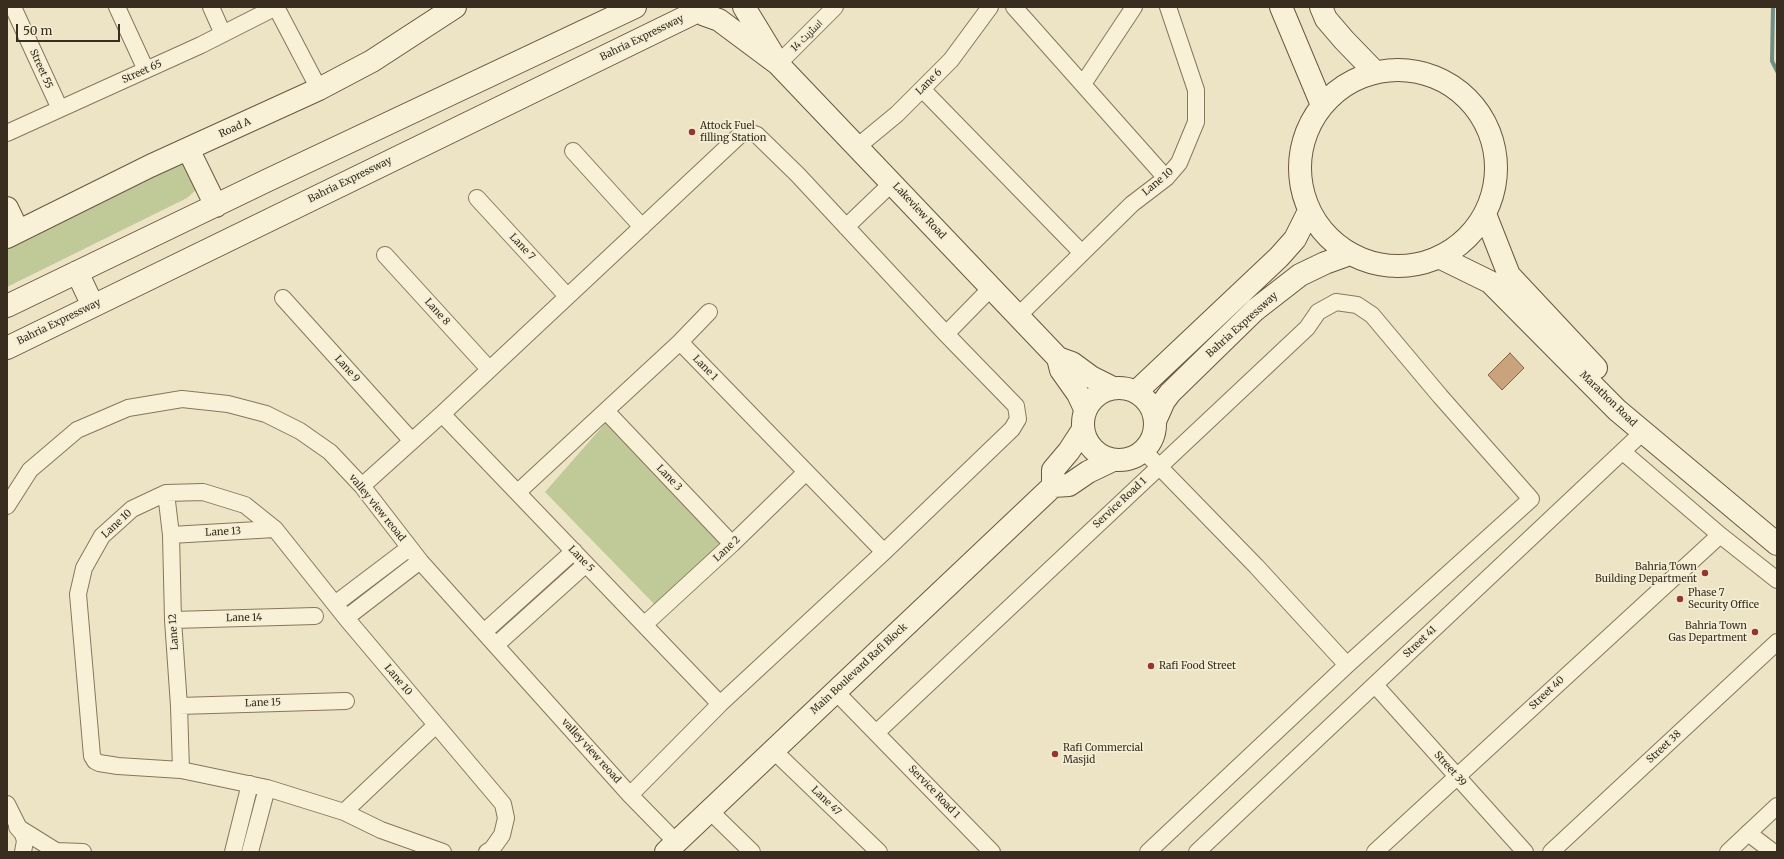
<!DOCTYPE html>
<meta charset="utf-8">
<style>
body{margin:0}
#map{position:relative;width:1784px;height:859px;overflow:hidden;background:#ede4c5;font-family:Merriweather,serif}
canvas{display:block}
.frame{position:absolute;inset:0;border:8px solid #382d1f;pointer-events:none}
.scale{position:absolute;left:16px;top:24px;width:104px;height:18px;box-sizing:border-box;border:2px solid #382d1f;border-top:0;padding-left:5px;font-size:12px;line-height:14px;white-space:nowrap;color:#382d1f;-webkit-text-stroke:3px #f4eed4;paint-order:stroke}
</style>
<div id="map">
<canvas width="1784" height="859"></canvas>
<div class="frame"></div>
<div class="scale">50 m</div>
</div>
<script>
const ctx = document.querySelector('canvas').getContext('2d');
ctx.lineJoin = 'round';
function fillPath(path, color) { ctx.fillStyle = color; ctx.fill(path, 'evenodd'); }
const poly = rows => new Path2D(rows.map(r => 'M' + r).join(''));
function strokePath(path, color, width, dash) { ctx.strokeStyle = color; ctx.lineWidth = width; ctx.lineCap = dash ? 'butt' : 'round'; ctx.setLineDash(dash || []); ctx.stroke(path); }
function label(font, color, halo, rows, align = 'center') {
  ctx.font = font + ' Merriweather,Cairo,serif'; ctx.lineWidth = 3.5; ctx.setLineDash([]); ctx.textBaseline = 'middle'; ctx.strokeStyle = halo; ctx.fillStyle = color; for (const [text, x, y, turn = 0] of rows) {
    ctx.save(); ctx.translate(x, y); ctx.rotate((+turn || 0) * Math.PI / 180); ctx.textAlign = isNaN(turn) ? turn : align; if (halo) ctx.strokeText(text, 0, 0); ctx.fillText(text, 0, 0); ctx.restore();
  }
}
const green = poly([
 [183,159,196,190,187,198,7,287,7,246],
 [609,419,728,545,659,609,545,492]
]);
const stream = poly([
 [1773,7,1772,61,1777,71]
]);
const building = poly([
 [1510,353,1524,368,1502,390,1488,375,1510,353]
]);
const street = poly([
 [13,7,60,109],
 [117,7,146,70],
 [211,7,223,34],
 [276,7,319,89],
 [1014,7,1166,178],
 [778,64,835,7],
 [1083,84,1134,7],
 [922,89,1081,252],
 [7,133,201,45,276,7],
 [857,147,897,114,951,60,990,7],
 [573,151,642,227],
 [477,198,567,296],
 [846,227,892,183],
 [385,255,489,369],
 [283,298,411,440],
 [1019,315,1132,204,1166,178,1179,163,1196,122,1196,90,1168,7],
 [946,334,991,288],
 [680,342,709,312],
 [606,411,732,544],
 [442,414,720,704],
 [1143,450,1256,566,1347,665],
 [1623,452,1720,535,1777,580],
 [362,486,442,414,740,135,749,132,757,135,798,175,946,334,1016,406,1018,419,1012,429,884,552,720,704,630,795],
 [518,492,680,342,884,552],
 [166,493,171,535,173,620,179,706,181,770],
 [7,506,30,470,77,430,128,408,182,399,228,404,266,414,300,431,330,452,362,486,420,561,630,795,676,842],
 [171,535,275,529],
 [335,604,409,548],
 [346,618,420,561],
 [173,620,315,616],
 [645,624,732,544,806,472],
 [484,632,574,551],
 [496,645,586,564],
 [1375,685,1525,852],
 [835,691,992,852],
 [179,706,346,701],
 [876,733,1307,328,1318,312,1336,302,1357,305,1372,315,1440,396,1531,499,1347,665,1148,852],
 [773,750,879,852],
 [7,804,19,828,56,851],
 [709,810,752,852],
 [344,812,436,725],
 [17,827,23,834,25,841,23,852],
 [1748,833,1773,852],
 [51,852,56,851,83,852],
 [233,852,250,784],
 [250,852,267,788],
 [443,852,381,830,344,812,267,788,181,770,118,766,99,763,95,761,92,756,78,594,84,568,102,536,132,509,166,493,203,492,245,505,275,529,346,618,503,804,506,818,502,835,492,849,487,852],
 [1197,852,1643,432],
 [1375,852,1720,535],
 [1551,852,1777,642],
 [1728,852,1777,806]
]);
const secondary = poly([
 [744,7,772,53],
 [1281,7,1322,105],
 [1321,7,1326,19,1344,40,1375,72],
 [705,15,719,20,778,64,1058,358,1072,363,1091,377,1113,388],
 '1300 168a98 98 0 1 1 196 0a98 98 0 1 1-196 0Z',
 [188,149,216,206],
 [7,208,18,231],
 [1485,214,1509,275,1596,368],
 [7,237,150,166,319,89,372,61,455,7],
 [1439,257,1490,282,1617,410,1777,544],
 [77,272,93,306],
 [7,306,266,181,635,7],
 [7,348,694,13],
 [1058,358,1061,370,1078,394,1085,409],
 '1083 424a36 36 0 1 1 72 0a36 36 0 1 1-72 0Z',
 [1136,392,1279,257,1295,239,1309,211],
 [1155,421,1164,401,1170,393,1255,310,1300,275,1325,263,1350,254],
 [1053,486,1069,485,1088,472,1113,460],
 [1053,486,1053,470,1069,451,1082,431],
 [666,852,1053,486]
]);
const markers = [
 [692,132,4,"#94362e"],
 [1705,573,4,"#94362e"],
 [1680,599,4,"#94362e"],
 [1755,632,4,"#94362e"],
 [1151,666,4,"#94362e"],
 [1055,754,4,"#94362e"]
];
const streetNames = [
 ["اسٹریٹ 14",807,36,-45],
 ["Bahria Expressway",642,38,-26],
 ["Street 55",41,69,66],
 ["Street 65",142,72,-24],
 ["Lane 6",929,82,-45],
 ["Road A",235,128,-24],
 ["Bahria Expressway",350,180,-26],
 ["Lane 10",1158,182,-40],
 ["Lakeview Road",919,211,47],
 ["Lane 7",522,247,47],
 ["Lane 8",437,312,48],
 ["Bahria Expressway",59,322,-26],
 ["Bahria Expressway",1242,325,-42],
 ["Lane 1",705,368,46],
 ["Lane 9",347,369,48],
 ["Marathon Road",1608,399,44],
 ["Lane 3",669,478,46],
 ["Service Road 1",1120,503,-43],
 ["valley view reoad",377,508,51],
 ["Lane 10",117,524,-43],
 ["Lane 13",223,532,-3],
 ["Lane 2",727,549,-43],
 ["Lane 5",581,559,46],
 ["Lane 14",244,618,-1],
 ["Lane 12",174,632,-94],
 ["Street 41",1420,642,-43],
 ["Main Boulevard Rafi Block",859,669,-43],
 ["Lane 10",398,680,50],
 ["Street 40",1547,693,-43],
 ["Lane 15",263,703,-2],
 ["Street 38",1664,747,-43],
 ["valley view reoad",591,751,48],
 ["Street 39",1450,769,48],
 ["Service Road 1",934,792,46],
 ["Lane 47",826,801,44]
];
const poiNames = [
 ["Attock Fuel",700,126],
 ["filling Station",700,138],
 ["Bahria Town",1697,567,"right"],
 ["Building Department",1697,579,"right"],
 ["Phase 7",1688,593],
 ["Security Office",1688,605],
 ["Bahria Town",1747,626,"right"],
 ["Gas Department",1747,638,"right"],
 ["Rafi Food Street",1159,666],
 ["Rafi Commercial",1063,748],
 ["Masjid",1063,760]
];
fillPath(green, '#c0ca99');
strokePath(stream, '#6d8e89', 4);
fillPath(building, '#c9a37c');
strokePath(building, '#856342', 1);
strokePath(street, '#87765c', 18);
strokePath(secondary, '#69573f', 24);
strokePath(street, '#f8f1d8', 16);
strokePath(secondary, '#f8f1d8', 22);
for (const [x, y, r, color] of markers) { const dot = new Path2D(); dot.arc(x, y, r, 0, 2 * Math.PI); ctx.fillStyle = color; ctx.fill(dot); strokePath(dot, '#f4eed4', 1.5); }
label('10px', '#382d1f', '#f4eed4', streetNames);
label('10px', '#382d1f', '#f4eed4', poiNames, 'left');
</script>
